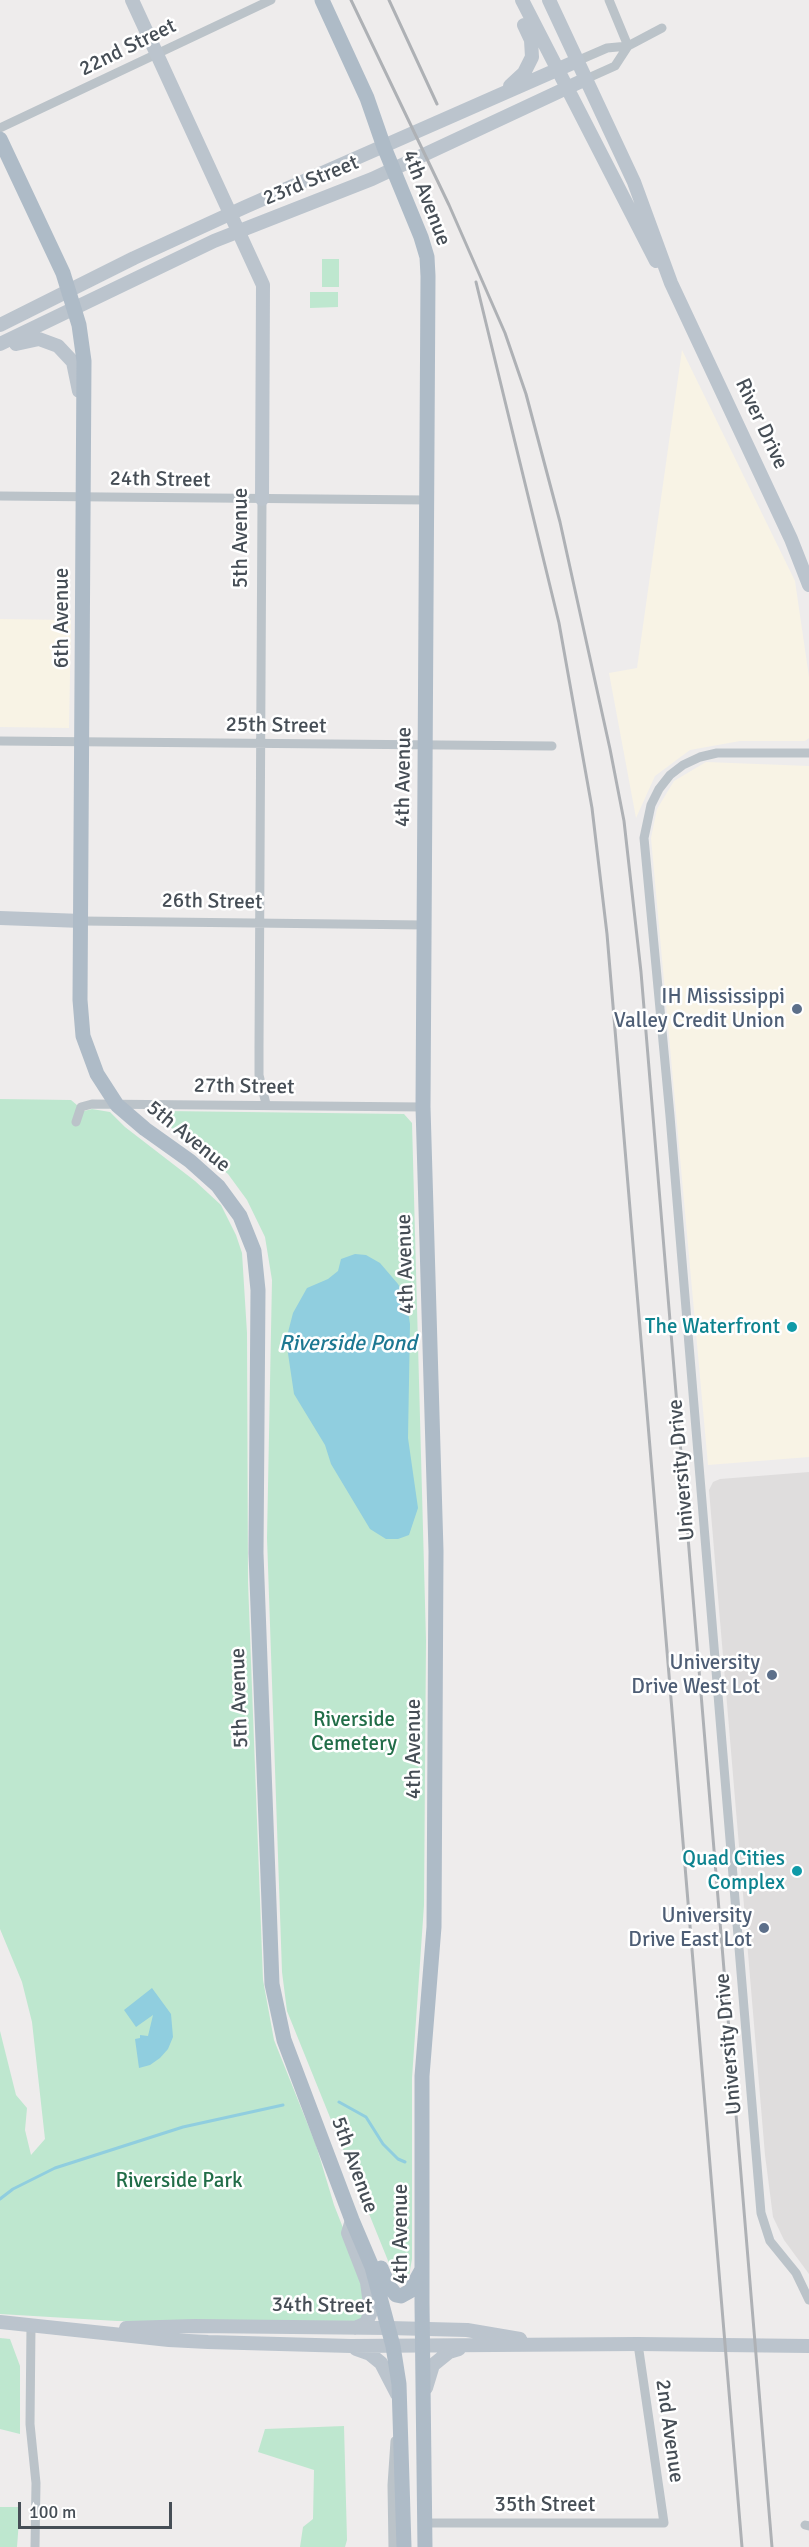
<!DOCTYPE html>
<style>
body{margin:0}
#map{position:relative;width:809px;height:2547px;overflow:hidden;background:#eeecec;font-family:Signika,sans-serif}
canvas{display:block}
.scale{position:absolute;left:18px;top:2502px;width:154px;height:27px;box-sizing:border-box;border:3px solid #464e56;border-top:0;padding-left:8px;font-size:18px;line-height:21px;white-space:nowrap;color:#464e56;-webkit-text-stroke:4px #fff;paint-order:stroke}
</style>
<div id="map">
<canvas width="809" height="2547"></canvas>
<div class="scale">100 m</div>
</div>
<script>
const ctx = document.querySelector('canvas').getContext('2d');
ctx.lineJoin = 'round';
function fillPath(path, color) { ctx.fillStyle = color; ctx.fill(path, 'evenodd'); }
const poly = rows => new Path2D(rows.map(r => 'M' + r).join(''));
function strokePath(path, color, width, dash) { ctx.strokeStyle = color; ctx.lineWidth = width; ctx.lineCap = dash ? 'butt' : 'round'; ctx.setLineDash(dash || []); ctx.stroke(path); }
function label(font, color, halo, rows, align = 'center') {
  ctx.font = font + ' Signika,sans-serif'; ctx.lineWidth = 5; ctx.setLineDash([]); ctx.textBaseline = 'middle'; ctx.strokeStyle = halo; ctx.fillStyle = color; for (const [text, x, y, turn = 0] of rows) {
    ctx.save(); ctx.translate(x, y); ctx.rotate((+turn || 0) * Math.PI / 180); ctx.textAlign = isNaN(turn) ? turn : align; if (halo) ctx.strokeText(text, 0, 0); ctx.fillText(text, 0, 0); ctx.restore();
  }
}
const commercial = poly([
 [682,350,795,581,809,677,809,738,805,741,740,741,690,750,655,776,636,818,609,673,637,668],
 [0,619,71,620,69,728,0,727],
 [706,762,809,766,809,1457,708,1465,651,838,657,809,674,781]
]);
const education = poly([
 [809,1472,809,2274,784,2240,773,2217,765,2155,709,1490,713,1482,720,1479]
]);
const green = poly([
 [322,259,339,259,339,287,322,287],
 [310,292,338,292,338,307,310,308],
 [0,1099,71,1100,84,1111,92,1109,110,1112,125,1127,195,1181,221,1205,236,1235,242,1253,247,1333,248,1582,263,1980,274,2040,316,2145,334,2205,360,2271,367,2308,362,2319,356,2323,117,2321,0,2314,0,2031,16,2095,27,2108,25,2130,31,2155,45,2139,32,2022,22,1982,0,1929],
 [165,1111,404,1114,412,1123,426,1640,424,1905,412,2078,412,2259,409,2276,404,2280,395,2278,287,2011,282,1972,267,1538,272,1280,265,1237,247,1200,228,1174,162,1120,160,1114],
 [0,2338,10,2339,20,2366,20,2434,0,2429],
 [344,2426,347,2540,345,2547,300,2547,303,2527,313,2519,314,2470,258,2452,265,2429],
 [0,2507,20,2507,17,2547,0,2547]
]);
const water = poly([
 [355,1254,366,1255,380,1263,398,1284,406,1298,410,1324,408,1438,418,1508,409,1535,398,1539,386,1539,370,1529,331,1464,325,1445,294,1394,286,1340,293,1313,307,1288,328,1279,338,1271,341,1259],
 [152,1988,171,2014,173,2037,168,2049,160,2058,150,2065,139,2068,135,2039,140,2038,140,2035,148,2036,153,2015,136,2027,124,2010]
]);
const stream = poly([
 [339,2102,366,2117,383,2144,398,2159,405,2162],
 [0,2199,13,2189,55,2168,183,2127,283,2105]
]);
const street = poly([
 [609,0,628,46],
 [577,61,607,48,628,46,662,28],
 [586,79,615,66,628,46],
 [0,128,271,0],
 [0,496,427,500],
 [262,499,259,1048,259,1075,266,1104],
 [0,741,552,746],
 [809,753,717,753,700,757,683,765,670,775,659,789,651,805,644,838,670,1116,761,2213,770,2241,796,2273,809,2300],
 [82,921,424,925],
 [76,1122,81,1107,92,1104,423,1107],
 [31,2326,30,2424,36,2483,35,2547],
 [425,2523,664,2523,638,2344],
 [805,2525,809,2526],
 [393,2547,392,2485,395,2441]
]);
const secondary = poly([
 [132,0,263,285,262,499],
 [522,0,656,261],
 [549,0,634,182,671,283,791,539,809,585],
 [510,86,524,73,532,57,531,40,524,25],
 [0,325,134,258,245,207,577,61],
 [0,344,214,241,372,179,586,79],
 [16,344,39,339,58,346,73,362,79,391],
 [0,918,82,921],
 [352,2220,348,2233,367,2282,371,2312,366,2323,355,2328],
 [0,2322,169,2340,208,2342,351,2346,638,2344,809,2346],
 [126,2328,195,2326,389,2328,467,2330,520,2339],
 [356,2349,370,2354,381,2363,397,2394],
 [426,2388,433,2365,449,2352,459,2349]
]);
const primary = poly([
 [322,0,367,98,384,147,421,237,427,257,428,276,423,1107,436,1551,434,1927,422,2076,422,2303,425,2547],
 [0,139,63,273,79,325,84,361,80,1000,83,1036,97,1074,117,1105,145,1129,190,1161,218,1186,240,1216,254,1251,258,1290,256,1553,272,1984,284,2040,352,2220,372,2267,393,2346,399,2384,404,2547],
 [381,2268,389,2286,396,2295,401,2296,410,2291,421,2271]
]);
const rail = poly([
 [351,0,449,205,505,333,526,394,560,522,610,749,624,821,641,972,772,2547],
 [389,0,437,104],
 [476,282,559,623,592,808,607,934,742,2547]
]);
const markers = [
 [797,1009,6,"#5c6f8a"],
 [792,1327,6,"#0f9aa8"],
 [772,1675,6,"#5c6f8a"],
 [797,1871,6,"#0f9aa8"],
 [764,1928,6,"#5c6f8a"]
];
const streetNames = [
 ["22nd Street",128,48,-26],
 ["23rd Street",311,181,-22],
 ["4th Avenue",426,198,69],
 ["River Drive",761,424,65],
 ["24th Street",160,480,1],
 ["5th Avenue",241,538,-90],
 ["6th Avenue",62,618,-90],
 ["25th Street",276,726,1],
 ["4th Avenue",404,777,-89],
 ["26th Street",212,902,1],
 ["27th Street",244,1087,1],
 ["5th Avenue",188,1137,39],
 ["4th Avenue",406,1264,-92],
 ["University Drive",682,1470,-95],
 ["5th Avenue",240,1698,-92],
 ["4th Avenue",414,1749,-90],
 ["University Drive",729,2044,-95],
 ["5th Avenue",354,2165,70],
 ["4th Avenue",401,2234,-90],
 ["34th Street",322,2306,1],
 ["2nd Avenue",669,2431,82],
 ["35th Street",545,2505]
];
const serviceNames = [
 ["IH Mississippi",785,997],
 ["Valley Credit Union",785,1021],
 ["University",760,1663],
 ["Drive West Lot",760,1687],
 ["University",752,1916],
 ["Drive East Lot",752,1940]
];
const cultureNames = [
 ["The Waterfront",780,1327],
 ["Quad Cities",785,1859],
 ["Complex",785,1883]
];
const parkNames = [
 ["Riverside",354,1720],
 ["Cemetery",354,1744],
 ["Riverside Park",179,2181]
];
const waterNames = [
 ["Riverside Pond",348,1344]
];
fillPath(commercial, '#f8f3e5');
fillPath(education, '#dfdddd');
fillPath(green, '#bee7cf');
fillPath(water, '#90cedf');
strokePath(stream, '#90cedf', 3);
strokePath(street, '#bbc3c9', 9);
strokePath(secondary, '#bbc4cd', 14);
strokePath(primary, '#aebbc7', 15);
strokePath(rail, '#aeb1b5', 3);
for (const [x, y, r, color] of markers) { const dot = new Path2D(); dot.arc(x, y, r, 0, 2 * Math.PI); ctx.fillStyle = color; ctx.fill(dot); strokePath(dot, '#fff', 2); }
label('21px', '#464e56', '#fff', streetNames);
label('21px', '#4e5e75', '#fff', serviceNames, 'right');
label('21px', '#0d838f', '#fff', cultureNames, 'right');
label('21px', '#216d48', '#fff', parkNames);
label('italic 22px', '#1d7892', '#fff', waterNames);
</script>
